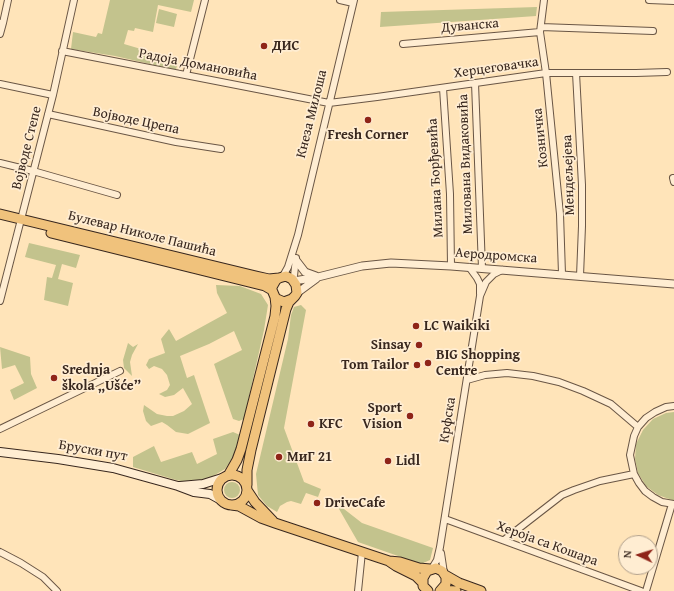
<!DOCTYPE html>
<meta charset="utf-8">
<style>
body{margin:0}
#map{position:relative;width:674px;height:591px;overflow:hidden;background:#ffe4b9;font-family:"Gentium Book Plus",serif}
canvas{display:block}
.north{position:absolute;left:618px;top:535px;width:40px;height:40px;box-sizing:border-box;background:#ffedd2;border:1px solid #af9e8a;border-radius:50%;rotate:274deg;font-size:11px;font-weight:700;line-height:16px;text-align:center;color:#38271e}
.north::after{content:'';display:block;margin:auto;width:14px;height:18px;background:#8f2418;clip-path:polygon(50% 0,100% 100%,50% 72%,0 100%)}
</style>
<div id="map">
<canvas width="674" height="591"></canvas>
<div class="north">N</div>
</div>
<script>
const ctx = document.querySelector('canvas').getContext('2d');
ctx.lineJoin = 'round';
function fillPath(path, color) { ctx.fillStyle = color; ctx.fill(path, 'evenodd'); }
const poly = rows => new Path2D(rows.map(r => 'M' + r).join(''));
function strokePath(path, color, width, dash) { ctx.strokeStyle = color; ctx.lineWidth = width; ctx.lineCap = dash ? 'butt' : 'round'; ctx.setLineDash(dash || []); ctx.stroke(path); }
function label(font, color, halo, rows, align = 'center') {
  ctx.font = font + ' "Gentium Book Plus",serif'; ctx.lineWidth = 3.5; ctx.setLineDash([]); ctx.textBaseline = 'middle'; ctx.strokeStyle = halo; ctx.fillStyle = color; for (const [text, x, y, turn = 0] of rows) {
    ctx.save(); ctx.translate(x, y); ctx.rotate((+turn || 0) * Math.PI / 180); ctx.textAlign = isNaN(turn) ? turn : align; if (halo) ctx.strokeText(text, 0, 0); ctx.fillText(text, 0, 0); ctx.restore();
  }
}
const green = poly([
 [110,0,194,0,191,12,158,5,153,32,135,28,134,31,128,30,124,44,178,60,176,70,115,56,71,49,73,32,96,37,98,33,102,34],
 [537,7,536,16,380,27,381,12],
 [159,9,177,14,174,27,156,23],
 [29,243,80,255,76,268,62,264,58,279,73,283,68,306,44,300,47,277,52,278,56,265,25,257],
 [216,285,240,286,261,294,268,305,264,330,244,419,239,421,233,419,214,364,242,350,234,331,209,344,180,356,187,378,194,375,210,423,188,434,176,432,167,425,162,422,151,426,146,421,143,411,144,405,157,414,167,416,173,416,184,411,192,404,183,388,174,395,165,397,159,394,167,390,170,385,167,375,162,369,154,366,149,369,146,365,149,359,165,353,161,339,169,329,176,341,227,313,217,293],
 [301,305,306,310,284,428,304,482,321,489,318,497,306,493,301,504,291,501,287,502,280,506,277,512,267,506,258,495,256,474,288,339,291,315,294,307],
 [128,343,133,347,138,344,132,355,130,362,132,376,124,368,123,360],
 [0,347,30,357,31,374,37,388,14,400,10,390,24,383,15,365,2,369],
 [674,412,674,500,672,500,658,495,646,486,638,473,635,459,636,444,643,430,653,419,666,413],
 [233,432,240,435,235,454,225,469,208,479,191,483,176,480,133,467,133,457,154,446,161,462,192,452,197,464,217,454,213,439],
 '224 490a8 8 0 1 1 16 0a8 8 0 1 1-16 0Z',
 [335,502,362,523,433,548,430,560,421,564,358,542]
]);
const minor = poly([
 [340,0,353,3],
 [544,0,540,32,546,73,560,214,562,274],
 [649,0,674,1],
 [0,23,3,23,8,0],
 [541,27,653,31],
 [0,34,3,23],
 [403,44,540,32],
 [62,51,329,103,377,97,546,73,636,73,667,72],
 [576,73,582,185,582,226,580,276],
 [186,75,205,0],
 [475,83,482,268],
 [0,84,53,95],
 [443,88,450,194,451,266],
 [48,114,176,142,221,149],
 [0,163,33,171,117,195],
 [673,178,674,182],
 [469,267,477,278,480,284,480,294],
 [283,276,288,267,298,235,354,0],
 [292,279,294,276,296,258],
 [0,301,53,95,74,0],
 [467,380,485,375,507,373,533,376,559,382,583,391,611,404,638,427],
 [674,406,666,407,655,412,646,418,638,427,634,436,630,455,634,474,639,483,645,491,653,497,662,502,674,504],
 [0,429,120,371],
 [445,519,641,591],
 [504,540,562,495,574,490,600,481,634,474],
 [0,552,21,563,43,577,57,591],
 [441,553,444,573],
 [432,568,437,560,440,547,480,296,486,282,494,274,502,270],
 [358,591,362,552],
 [646,591,672,504]
]);
const tertiary = poly([
 [295,259,305,272,316,276],
 [294,281,318,277,362,266,391,263,451,266,674,284],
 [297,293,316,279]
]);
const secondary = poly([
 [0,452,58,459,113,468,178,486,194,492,210,494,219,499],
 [180,486,203,484,222,478]
]);
const primary = poly([
 [0,214,256,276,269,279,279,278],
 [51,233,265,286,272,290],
 [229,474,237,460,241,449,275,316,276,306,275,297],
 '217 490a15 15 0 1 1 30 0a15 15 0 1 1-30 0Z',
 [247,485,247,470,251,450,286,309,289,302,295,296,297,293,296,285,292,279,286,276,279,278,276,280,272,287,272,290,275,297,277,299,284,302,292,299],
 [247,490,255,502,273,521],
 [231,505,239,506,261,518,275,523,389,561,400,562,419,568,430,569],
 [390,562,396,566,416,576,422,582],
 [445,575,459,583,481,591],
 [441,590,456,591],
 [428,591,423,586,423,578,427,571,436,568,442,571,446,577,446,584,440,591]
]);
const markers = [
 [264,46,4,"#8f2418"],
 [368,120,4,"#8f2418"],
 [416,326,4,"#8f2418"],
 [419,345,4,"#8f2418"],
 [428,363,4,"#8f2418"],
 [417,365,4,"#8f2418"],
 [54,378,4,"#8f2418"],
 [410,416,4,"#8f2418"],
 [311,424,4,"#8f2418"],
 [279,457,4,"#8f2418"],
 [388,461,4,"#8f2418"],
 [317,503,4,"#8f2418"]
];
const streetNames = [
 ["Дуванска",470,26,-5],
 ["Радоја Домановића",198,65,11],
 ["Херцеговачка",496,68,-8],
 ["Кнеза Милоша",312,114,-76],
 ["Војводе Црепа",136,121,12],
 ["Козничка",541,138,-96],
 ["Војводе Степе",27,148,-76],
 ["Милована Видаковића",466,164,-92],
 ["Мендељејева",569,175,-92],
 ["Милана Ђорђевића",436,178,-93],
 ["Булевар Николе Пашића",142,234,14],
 ["Аеродромска",496,256,4],
 ["Крфска",448,420,-81],
 ["Бруски пут",93,451,10],
 ["Хероја са Кошара",547,544,20]
];
const poiNames = [
 ["ДИС",272,46],
 ["Fresh Corner",368,135,"center"],
 ["LC Waikiki",424,326],
 ["Sinsay",411,345,"right"],
 ["BIG Shopping",436,355],
 ["Centre",436,371],
 ["Tom Tailor",409,365,"right"],
 ["Srednja",62,370],
 ["škola „Ušće”",62,386],
 ["Sport",402,408,"right"],
 ["Vision",402,424,"right"],
 ["KFC",319,424],
 ["МиГ 21",287,457],
 ["Lidl",396,461],
 ["DriveCafe",325,503]
];
fillPath(green, '#c3c38d');
strokePath(minor, '#6a5645', 8);
strokePath(tertiary, '#6a5645', 9);
strokePath(secondary, '#38271e', 10);
strokePath(primary, '#38271e', 11);
strokePath(minor, '#ffedd2', 6);
strokePath(tertiary, '#ffedd2', 7);
strokePath(secondary, '#ffedd2', 8);
strokePath(primary, '#f0c27c', 9);
for (const [x, y, r, color] of markers) { const dot = new Path2D(); dot.arc(x, y, r, 0, 2 * Math.PI); ctx.fillStyle = color; ctx.fill(dot); strokePath(dot, '#ffedd2', 1.5); }
label('14px', '#38271e', '#ffedd2', streetNames);
label('bold 14px', '#38271e', '#ffedd2', poiNames, 'left');
</script>
